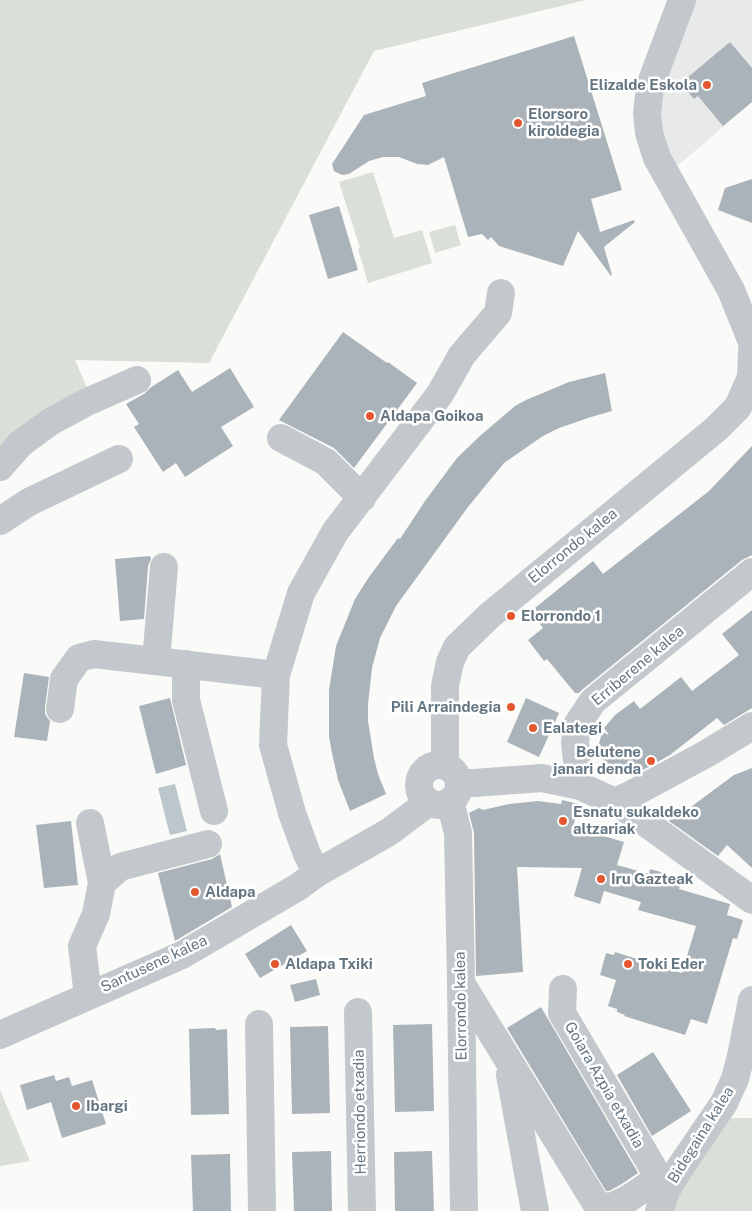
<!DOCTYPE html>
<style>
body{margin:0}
canvas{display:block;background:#fafaf8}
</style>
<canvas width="752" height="1211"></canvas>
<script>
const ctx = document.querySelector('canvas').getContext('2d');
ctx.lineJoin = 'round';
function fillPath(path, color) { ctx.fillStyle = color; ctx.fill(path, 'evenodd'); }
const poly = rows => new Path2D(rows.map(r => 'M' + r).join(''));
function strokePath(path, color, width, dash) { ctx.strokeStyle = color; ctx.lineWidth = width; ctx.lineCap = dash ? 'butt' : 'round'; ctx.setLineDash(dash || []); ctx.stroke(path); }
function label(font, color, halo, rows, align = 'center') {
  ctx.font = font + ' "Public Sans",sans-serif'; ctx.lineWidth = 5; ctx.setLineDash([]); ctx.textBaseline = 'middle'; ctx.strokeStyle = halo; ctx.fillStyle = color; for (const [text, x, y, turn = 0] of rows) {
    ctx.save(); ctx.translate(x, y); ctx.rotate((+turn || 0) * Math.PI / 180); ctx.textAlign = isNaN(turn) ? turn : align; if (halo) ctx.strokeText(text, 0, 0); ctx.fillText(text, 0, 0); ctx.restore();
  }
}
const built = poly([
 [694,0,752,0,752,102,675,168,665,150,656,110]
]);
const green = poly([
 [0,0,586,0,374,51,209,363,75,360,88,390,0,452],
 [373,172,394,238,422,230,432,263,368,283,358,249,360,248,339,182],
 [455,225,461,245,435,253,429,232],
 [0,1090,30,1161,0,1166],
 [714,1118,752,1118,752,1211,659,1211]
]);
const water = poly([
 [175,784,187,831,170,835,158,788]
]);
const building = poly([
 [574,36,622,190,591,199,600,232,634,220,635,222,604,247,612,275,611,276,578,231,563,266,499,246,491,237,488,240,482,234,468,237,444,157,428,165,417,164,399,157,383,157,369,161,349,174,342,175,334,171,332,164,364,115,426,96,422,83],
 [730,42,752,68,752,102,723,126,698,96,694,99,681,83],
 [752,179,752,223,718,210,725,188],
 [339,206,358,270,328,279,309,215],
 [343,332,387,363,388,362,417,383,354,468,334,448,279,420],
 [230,368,254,407,221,427,233,446,185,477,176,463,163,472,134,427,139,424,126,404,144,394,150,388,178,370,192,392],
 [605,373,612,411,591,417,559,428,543,436,504,463,468,507,396,606,380,638,372,668,368,704,368,721,374,758,378,774,386,794,350,811,338,780,332,753,329,737,329,690,336,646,355,599,369,577,398,538,400,539,425,501,457,458,481,435,515,406,526,400,569,382],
 [752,446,752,555,742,560,583,689,579,693,575,693,547,659,544,661,528,640,543,628,530,612,593,561,603,574,709,491],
 [150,556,151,559,148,566,144,619,120,621,115,559],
 [752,610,752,708,724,725,717,718,670,755,632,776,617,764,611,768,604,763,601,756,599,744,602,732,609,735,604,728,615,715,634,701,640,709,681,677,692,691,739,655,722,634],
 [24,673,49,677,45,707,45,714,50,721,47,741,14,737],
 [170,698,186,765,156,774,139,706],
 [526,698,559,713,539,757,507,742],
 [752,768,752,868,727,845,718,856,669,821,680,809,684,812,734,775],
 [562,800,579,804,573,827,624,842,617,865,649,874,650,869,682,878,679,889,730,904,727,915,743,920,737,939,733,938,707,1024,691,1019,685,1035,624,1016,625,1015,617,1012,617,1009,608,1006,616,980,600,975,606,953,614,955,615,952,682,973,696,926,638,910,641,902,604,891,600,904,574,896,582,868,517,867,523,972,476,976,474,833,469,813,479,808,483,810,509,804,538,801,561,804],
 [71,821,78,885,44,888,36,825],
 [220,854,232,907,175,941,158,873,212,859],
 [291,925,307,951,260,978,245,954],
 [316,979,320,995,295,1002,290,985],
 [541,1007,638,1173,620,1185,609,1191,606,1191,507,1028],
 [432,1024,434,1111,395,1112,393,1025],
 [328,1026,330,1113,292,1114,290,1027],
 [215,1028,216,1030,227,1029,229,1114,191,1115,189,1029],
 [653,1052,691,1111,652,1136,617,1075],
 [54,1075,56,1081,69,1077,72,1086,92,1080,106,1124,62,1138,51,1102,27,1110,20,1085],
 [331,1151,332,1211,294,1211,292,1152],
 [432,1151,434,1211,395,1211,394,1152],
 [230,1154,231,1211,193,1211,191,1155]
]);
const minor = poly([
 [682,0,650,86,647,113,649,133,657,158,731,290,752,342],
 [281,438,326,462,362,498],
 [0,467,20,444,50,422,87,402,137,380],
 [0,521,29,502,119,459],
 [156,661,164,567],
 [186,664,186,700,214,811],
 [60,709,64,679,79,658,94,654,276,675],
 [445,765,445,686,450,662,457,647,489,616,716,429,738,407,751,377,752,351],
 '419 785a20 20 0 1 1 40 0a20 20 0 1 1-40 0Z',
 [459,783,474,783,542,778,580,786,615,802,632,813,752,900],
 [580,786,575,743,577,725,593,701,752,572],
 [450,801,458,833,461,982,464,1211],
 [615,802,630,795,706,754,752,726],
 [317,873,307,854,292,813,273,745,276,675,301,593,335,532,440,394,462,355,498,313,501,293],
 [102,883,120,867,208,844],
 [461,983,597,1205,611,1207,628,1199,659,1178],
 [563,989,562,1013,659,1178,667,1189],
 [88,996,82,946,96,914,102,883,90,823],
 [358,1012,362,1211],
 [259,1024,262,1211],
 [0,1035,182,955,298,887,317,873,389,832,429,802],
 [510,1075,535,1211],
 [659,1211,667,1189,679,1169,724,1103,735,1079,741,1056,752,1000]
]);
const markers = [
 [707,85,5,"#e4572e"],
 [518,123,5,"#e4572e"],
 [370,416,5,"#e4572e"],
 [511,616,5,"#e4572e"],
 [511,707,5,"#e4572e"],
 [533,728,5,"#e4572e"],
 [651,761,5,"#e4572e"],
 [563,821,5,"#e4572e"],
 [601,879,5,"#e4572e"],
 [195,892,5,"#e4572e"],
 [275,964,5,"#e4572e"],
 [628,964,5,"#e4572e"],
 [76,1106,5,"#e4572e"]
];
const poiNames = [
 ["Elizalde Eskola",697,85,"right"],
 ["Elorsoro",528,114],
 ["kiroldegia",528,131],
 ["Aldapa Goikoa",380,416],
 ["Elorrondo 1",521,616],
 ["Pili Arraindegia",501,707,"right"],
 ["Ealategi",543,728],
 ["Belutene",641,752,"right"],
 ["janari denda",641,769,"right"],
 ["Esnatu sukaldeko",573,812],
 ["altzariak",573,829],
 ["Iru Gazteak",611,879],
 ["Aldapa",205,892],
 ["Aldapa Txiki",285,964],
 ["Toki Eder",638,964],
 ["Ibargi",86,1106]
];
const streetNames = [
 ["Elorrondo kalea",573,546,-39],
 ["Erriberene kalea",638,666,-40],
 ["Santusene kalea",154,964,-25],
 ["Elorrondo kalea",461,1006,-91],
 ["Goiara Azpia etxadia",604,1085,60],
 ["Herriondo etxadia",360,1112,-91],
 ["Bidegaina kalea",701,1135,-58]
];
fillPath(built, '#e8e9e9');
fillPath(green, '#dadfd7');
fillPath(water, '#bbc7cb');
fillPath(building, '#aab3b9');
strokePath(minor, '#c3c8cc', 28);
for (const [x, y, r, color] of markers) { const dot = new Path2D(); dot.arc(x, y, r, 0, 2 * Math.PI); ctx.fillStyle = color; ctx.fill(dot); strokePath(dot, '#fff', 2); }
label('bold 15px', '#657683', '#fff', poiNames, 'left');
label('15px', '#657683', '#fff', streetNames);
</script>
